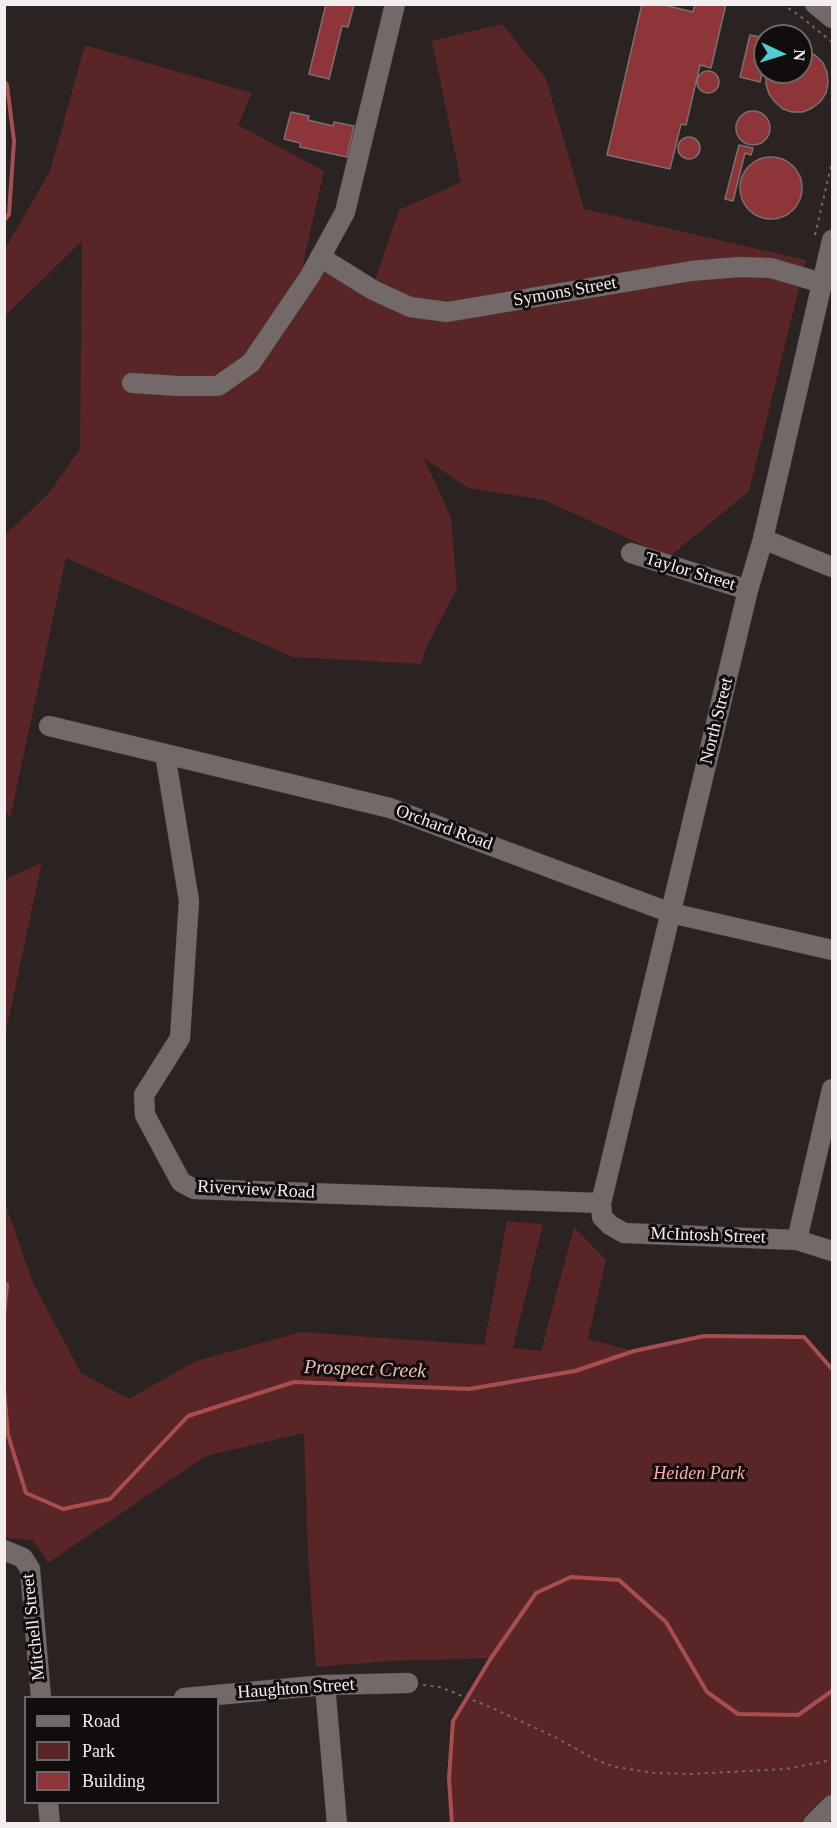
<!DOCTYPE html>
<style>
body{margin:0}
#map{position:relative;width:837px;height:1828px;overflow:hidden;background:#2b2222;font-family:"Times New Roman",serif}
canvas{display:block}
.frame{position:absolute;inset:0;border:6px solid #f4eded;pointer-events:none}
.legend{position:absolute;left:24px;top:1696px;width:195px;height:108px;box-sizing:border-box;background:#100d0c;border:2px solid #6b6766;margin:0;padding:8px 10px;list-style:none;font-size:18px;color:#f4eded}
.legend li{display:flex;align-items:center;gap:12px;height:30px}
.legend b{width:30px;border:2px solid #6b6766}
.north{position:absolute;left:753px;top:24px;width:60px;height:60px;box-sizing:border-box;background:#100d0c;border:2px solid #6b6766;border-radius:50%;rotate:94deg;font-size:16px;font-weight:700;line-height:24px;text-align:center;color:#f4eded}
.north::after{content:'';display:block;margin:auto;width:21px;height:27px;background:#51ccd3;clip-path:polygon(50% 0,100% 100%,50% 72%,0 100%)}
</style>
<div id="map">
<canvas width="837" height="1828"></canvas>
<div class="frame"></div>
<ul class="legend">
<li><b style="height:8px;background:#746969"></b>Road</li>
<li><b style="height:16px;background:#592526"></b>Park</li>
<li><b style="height:16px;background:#8d3539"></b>Building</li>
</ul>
<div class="north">N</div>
</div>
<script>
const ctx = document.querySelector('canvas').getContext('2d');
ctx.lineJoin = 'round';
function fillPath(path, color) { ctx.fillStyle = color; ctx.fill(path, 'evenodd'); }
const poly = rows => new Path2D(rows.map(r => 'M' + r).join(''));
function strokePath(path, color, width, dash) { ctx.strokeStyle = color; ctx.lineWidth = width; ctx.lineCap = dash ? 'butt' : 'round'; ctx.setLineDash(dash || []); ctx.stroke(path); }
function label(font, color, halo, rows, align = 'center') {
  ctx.font = font + ' "Times New Roman",serif'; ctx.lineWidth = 6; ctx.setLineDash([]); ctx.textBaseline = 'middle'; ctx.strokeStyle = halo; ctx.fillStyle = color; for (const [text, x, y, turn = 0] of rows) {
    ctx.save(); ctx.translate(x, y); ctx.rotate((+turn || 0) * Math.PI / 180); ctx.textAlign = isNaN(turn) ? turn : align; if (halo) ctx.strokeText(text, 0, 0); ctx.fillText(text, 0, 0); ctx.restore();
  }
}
const green = poly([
 [502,24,546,79,584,209,806,260,749,491,669,557,544,500,468,488,424,458,451,518,457,589,427,646,421,664,293,657,66,558,10,818,4,808,5,535,48,494,80,449,82,241,5,316,5,249,50,171,85,45,252,93,238,125,324,171,303,264,372,289,399,210,461,182,432,41],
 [42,862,5,1036,5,1047,5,880],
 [4,1200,33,1283,81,1373,129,1399,196,1361,301,1332,484,1345,507,1221,543,1224,513,1348,541,1351,574,1227,606,1260,588,1339,634,1351,704,1336,804,1337,832,1369,832,1823,452,1823,449,1778,453,1721,491,1658,390,1661,316,1667,308,1556,304,1433,206,1456,48,1563,33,1540,5,1538]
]);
const stream = poly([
 [4,81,7,85,14,141,9,214,4,221],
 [4,1282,7,1285,4,1315],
 [4,1390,8,1435,26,1493,63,1509,110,1499,188,1416,294,1382,469,1389,575,1371,634,1351,704,1336,804,1337,832,1369],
 [452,1824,449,1778,453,1721,491,1658,536,1593,571,1577,619,1580,666,1622,707,1692,738,1714,798,1715,832,1691]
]);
const building = poly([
 [326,4,354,5,348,27,342,26,329,79,309,74,326,4],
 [642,4,660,4,693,12,695,4,726,4,711,68,700,65,686,125,681,124,670,169,607,155,642,4],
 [750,35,765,38,765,60,760,82,740,77,750,35],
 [801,50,815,55,823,63,827,72,828,83,826,93,820,102,812,108,803,112,792,112,783,109,775,102,769,94,766,84,766,74,767,72,801,72,801,50],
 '697 82a11 11 0 1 1 22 0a11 11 0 1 1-22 0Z',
 '736 128a17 17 0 1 1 34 0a17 17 0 1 1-34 0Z',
 [291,112,309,116,308,120,333,126,334,122,354,126,347,157,300,147,300,143,284,139,291,112],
 '678 148a11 11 0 1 1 22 0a11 11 0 1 1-22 0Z',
 [739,145,753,148,751,155,745,153,733,201,725,199,739,145],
 '740 188a31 31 0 1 1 62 0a31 31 0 1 1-62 0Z'
]);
const path = poly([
 [782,4,800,16,832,42],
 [815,235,832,162],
 [423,1685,440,1687,490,1707,555,1737,598,1761,616,1767,654,1773,691,1774,786,1769,832,1760]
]);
const minor = poly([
 [815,4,832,18],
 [832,240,763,539,748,590,601,1203,602,1217,610,1225,624,1233,797,1240,832,1251],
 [320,257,373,290,410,307,447,312,691,271,739,267,771,268,822,283],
 [132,383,178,386,218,386,251,363,310,276,345,212,395,4],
 [763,539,832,567],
 [631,553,748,590],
 [49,726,390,808,671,913,832,950],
 [165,754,189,901,180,1038,144,1095,145,1115,181,1182,194,1189,601,1203],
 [797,1240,832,1089],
 [4,1550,23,1558,30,1569,41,1698],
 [325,1685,337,1824],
 [184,1698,325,1685,408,1683],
 [48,1802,50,1824],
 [813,1824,832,1805]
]);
const streetNames = [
 ["Symons Street",565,292,-10],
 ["Taylor Street",690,572,17],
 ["North Street",717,721,-76],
 ["Orchard Road",444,828,20],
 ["Riverview Road",256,1190,3],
 ["McIntosh Street",708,1236,2],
 ["Mitchell Street",34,1627,-96],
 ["Haughton Street",296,1689,-4]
];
const parkNames = [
 ["Heiden Park",699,1474]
];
const waterNames = [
 ["Prospect Creek",365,1370,2]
];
fillPath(green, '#592526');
strokePath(stream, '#a94e50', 4);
fillPath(building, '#8d3539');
strokePath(building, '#7b7070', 1.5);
strokePath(minor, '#443d3d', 21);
strokePath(path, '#716969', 2, [3, 4.5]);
strokePath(minor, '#746969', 20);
label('18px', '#f4eded', '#100d0c', streetNames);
label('italic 18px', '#fbafad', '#100d0c', parkNames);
label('italic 20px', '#f0bdbb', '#100d0c', waterNames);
</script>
